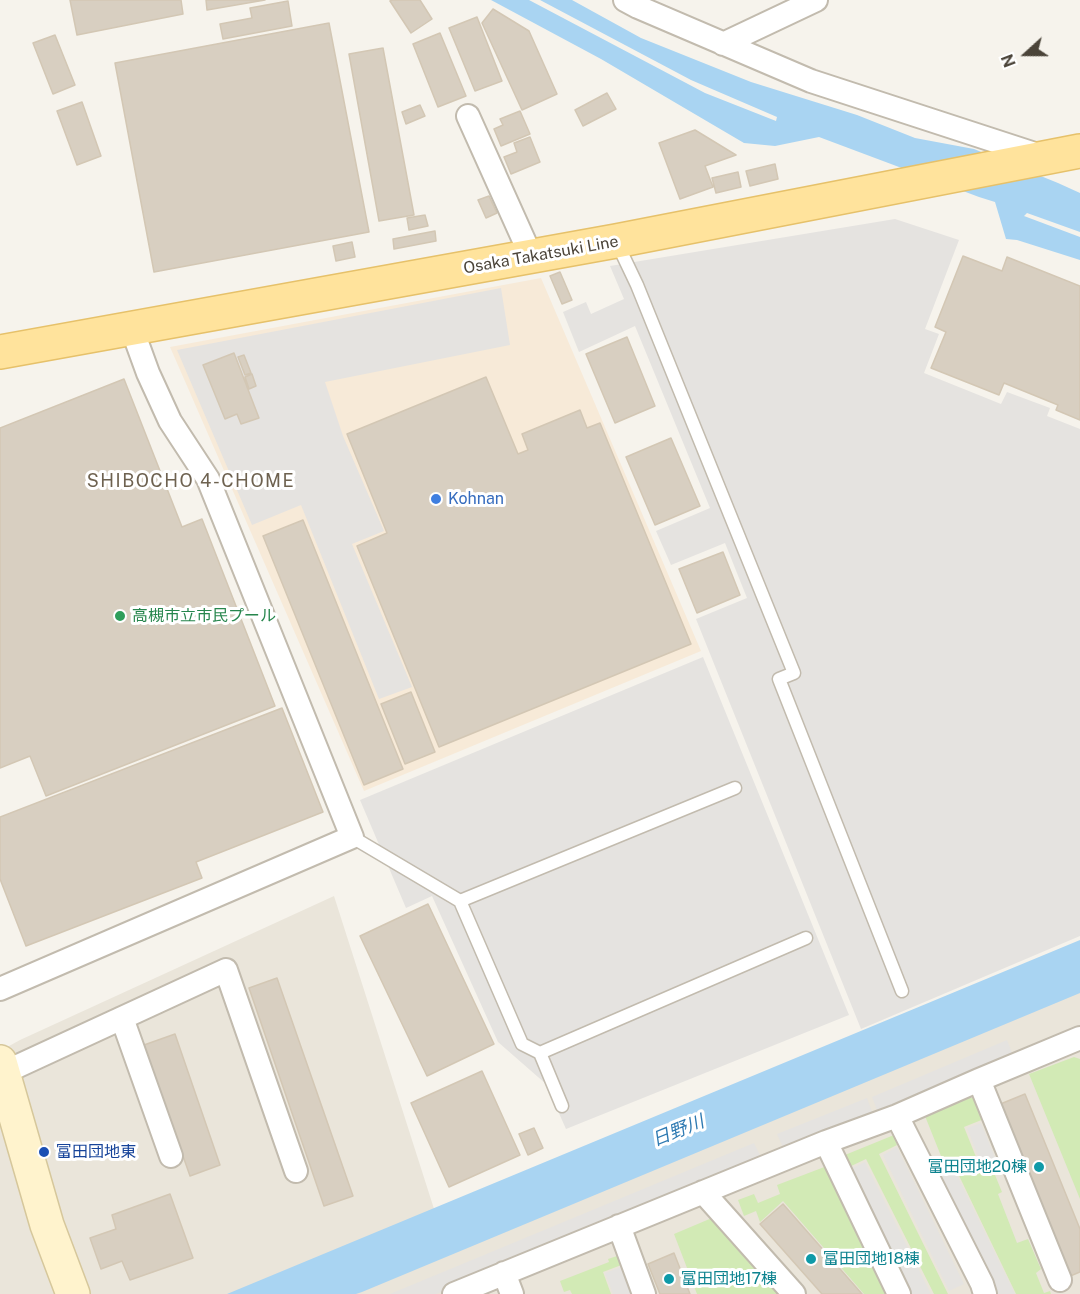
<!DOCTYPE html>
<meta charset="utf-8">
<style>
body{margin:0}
#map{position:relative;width:1080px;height:1294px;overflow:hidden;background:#f6f3ec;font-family:"Public Sans",sans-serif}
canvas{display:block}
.north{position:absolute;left:996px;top:24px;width:60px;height:60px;-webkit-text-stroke:4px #fff;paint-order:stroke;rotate:249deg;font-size:16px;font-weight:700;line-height:24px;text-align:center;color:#4b4439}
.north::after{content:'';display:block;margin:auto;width:21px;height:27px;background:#4b4439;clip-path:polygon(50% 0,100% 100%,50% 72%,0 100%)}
</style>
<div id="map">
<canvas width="1080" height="1294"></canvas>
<div class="north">N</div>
</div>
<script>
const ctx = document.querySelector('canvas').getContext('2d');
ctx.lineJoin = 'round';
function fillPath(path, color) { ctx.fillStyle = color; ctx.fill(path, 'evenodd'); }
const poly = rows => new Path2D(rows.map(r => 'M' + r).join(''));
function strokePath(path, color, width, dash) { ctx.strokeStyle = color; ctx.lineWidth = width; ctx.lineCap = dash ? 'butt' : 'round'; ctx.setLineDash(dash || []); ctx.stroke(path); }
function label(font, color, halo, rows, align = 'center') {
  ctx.font = font + ' "Public Sans","Noto Sans JP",sans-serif'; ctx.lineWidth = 6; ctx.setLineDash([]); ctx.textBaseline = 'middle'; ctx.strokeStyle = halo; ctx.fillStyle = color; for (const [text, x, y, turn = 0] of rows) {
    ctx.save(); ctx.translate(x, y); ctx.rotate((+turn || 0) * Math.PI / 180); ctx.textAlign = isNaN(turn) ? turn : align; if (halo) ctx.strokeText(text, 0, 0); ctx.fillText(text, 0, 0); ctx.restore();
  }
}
const residential = poly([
 [334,896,443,1237,1080,979,1080,1294,0,1294,0,1051,20,1040]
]);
const commercial = poly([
 [541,278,701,651,364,791,170,347]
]);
const green = poly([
 [1074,1057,1080,1059,1080,1199,1029,1074],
 [966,1098,975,1098,984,1119,964,1127,982,1172,998,1167,1000,1173,995,1175,1002,1192,998,1194,1017,1243,1028,1239,1041,1269,1036,1273,1044,1293,1050,1291,1051,1294,1016,1294,951,1159,941,1156,925,1116],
 [894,1135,897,1145,879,1154,948,1294,934,1294,866,1159,847,1168,840,1157],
 [827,1166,892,1294,864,1294,783,1201,760,1222,756,1211,744,1216,738,1200,754,1194,758,1203,780,1194,777,1185],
 [719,1215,789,1294,697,1294,674,1234],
 [620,1255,624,1264,603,1272,611,1294,572,1294,570,1290,564,1292,560,1281,609,1262,608,1259]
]);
const parking = poly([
 [895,219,959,240,925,329,939,334,924,373,1001,404,1007,392,1050,408,1047,416,1080,429,1080,936,861,1029,696,619,747,598,725,543,671,565,656,531,710,508,635,326,579,352,563,312,586,302,591,314,624,299,610,266],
 [501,288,510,345,325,382,343,436,384,531,352,544,412,687,379,699,301,505,252,525,177,350],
 [703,657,849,1015,566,1129,546,1084,498,1042,432,896,406,908,360,800],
 [1007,1040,1014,1058,879,1115,872,1097],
 [867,1098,874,1117,785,1152,777,1134],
 [981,1123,998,1165,984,1171,967,1128],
 [754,1143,762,1159,436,1294,390,1294],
 [897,1147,964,1284,949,1291,883,1155],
 [941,1157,950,1161,1015,1294,996,1294,934,1159],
 [865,1162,931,1294,911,1294,848,1170],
 [624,1266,635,1294,613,1294,605,1273]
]);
const water = poly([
 [491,0,529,0,705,93,776,121,777,117,691,80,540,0,572,0,641,38,751,82,857,115,915,138,974,149,1058,183,1080,193,1080,232,1027,213,1024,216,1080,237,1080,260,1017,240,1006,239,995,202,979,197,819,137,775,146,744,143,601,59],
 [1080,940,1080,993,362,1292,356,1294,227,1294]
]);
const building = poly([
 [70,0,181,0,183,14,77,35,70,0],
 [206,0,265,0,207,10,206,0],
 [392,0,420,0,432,19,411,33,390,1,392,0],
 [288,1,292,26,223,39,220,24,252,18,250,8,288,1],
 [493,9,529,31,557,94,522,110,482,23,493,9],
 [477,17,502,81,475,91,449,28,477,17],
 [329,23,369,232,154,272,115,63,329,23],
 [440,33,466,96,438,107,413,44,440,33],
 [55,35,75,85,53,94,33,43,55,35],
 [383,48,414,215,379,221,349,54,383,48],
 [607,93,616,109,583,126,575,110,607,93],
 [82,102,101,156,77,165,57,111,82,102],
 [420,105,425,116,406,124,402,112,420,105],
 [520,111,530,134,501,146,494,129,503,125,500,119,520,111],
 [695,130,736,155,705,166,713,187,680,199,659,143,695,130],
 [530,137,540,162,511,174,504,157,517,152,514,143,530,137],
 [775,164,778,179,750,186,746,171,775,164],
 [738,172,741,187,716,193,712,178,738,172],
 [489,196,497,213,486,218,478,200,489,196],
 [425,215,428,226,409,230,407,218,425,215],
 [435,231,436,241,394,249,393,239,435,231],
 [352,242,355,257,336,261,333,246,352,242],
 [963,256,1002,271,1007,257,1080,286,1080,420,1056,410,1058,405,1004,383,999,395,931,368,946,332,935,327,963,256],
 [560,272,572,300,562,304,550,276,560,272],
 [627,337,655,406,615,423,586,354,627,337],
 [234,353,259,418,241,424,237,414,225,419,203,365,234,353],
 [244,355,251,373,245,375,238,357,244,355],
 [252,374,256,386,249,389,245,377,252,374],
 [486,377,518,454,528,450,522,434,580,410,587,428,600,423,691,644,439,747,357,546,387,533,347,434,486,377],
 [124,379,182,527,202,519,275,706,46,796,30,756,0,768,0,428,124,379],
 [671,438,700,506,655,525,626,457,671,438],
 [303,520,403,769,364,785,263,536,303,520],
 [723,552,740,595,697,613,679,569,723,552],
 [411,692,435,752,405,764,381,704,411,692],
 [282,708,323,812,196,862,202,878,26,946,0,879,0,817,282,708],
 [428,904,494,1044,427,1076,360,936,428,904],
 [277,978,353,1196,324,1206,249,988,277,978],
 [175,1034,220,1165,190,1176,144,1045,175,1034],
 [482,1071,520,1155,449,1187,411,1103,482,1071],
 [1025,1094,1080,1229,1080,1272,1068,1277,998,1105,1025,1094],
 [534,1128,543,1148,528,1155,519,1134,534,1128],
 [170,1194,193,1258,130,1280,122,1261,101,1269,90,1238,116,1229,112,1215,170,1194],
 [783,1204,862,1294,822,1294,760,1224,783,1204],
 [674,1253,690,1294,660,1294,648,1264,674,1253]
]);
const lane = poly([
 [617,243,637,285,794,673,779,679,902,991],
 [352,837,460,901,522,1044,540,1053,562,1106],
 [460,901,735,788],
 [540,1053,806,938]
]);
const street = poly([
 [625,0,638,7,811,81,1041,156],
 [723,44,816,0],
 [468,116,531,256],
 [0,989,352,837,208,479,170,421,148,373,132,329],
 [122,1018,171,1156],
 [3,1073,226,970,296,1171],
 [979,1080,1060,1280],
 [897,1116,982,1284,985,1294],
 [826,1142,899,1294],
 [703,1192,794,1294],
 [619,1226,644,1294],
 [504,1273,512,1294],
 [454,1294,826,1142,897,1116,979,1080,1080,1038]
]);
const secondary = poly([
 [0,1062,47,1225,73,1294]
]);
const primary = poly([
 [0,352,616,241,1080,151]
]);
const markers = [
 [436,499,6,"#3f7fe0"],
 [120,616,6,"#2e9e5b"],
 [44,1152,6,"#1a4fb4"],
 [1039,1167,6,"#0f9aa8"],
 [811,1259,6,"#0f9aa8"],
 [669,1279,6,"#0f9aa8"]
];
const streetNames = [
 ["Osaka Takatsuki Line",541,255,-10]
];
const shopNames = [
 ["Kohnan",448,499]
];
const leisureNames = [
 ["高槻市立市民プール",132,616]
];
const transitNames = [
 ["富田団地東",56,1152]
];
const cultureNames = [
 ["富田団地20棟",1027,1167,"right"],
 ["富田団地18棟",823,1259],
 ["富田団地17棟",681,1279]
];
const neighbourhoodNames = [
 ["SHIBOCHO 4-CHOME",191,481]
];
const waterNames = [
 ["日野川",678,1131,-22]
];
fillPath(residential, '#eae5da');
fillPath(commercial, '#f7ead8');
fillPath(green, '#d2eab5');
fillPath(parking, '#e5e3e0');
fillPath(water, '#a9d4f2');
fillPath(building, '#d8cfc1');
strokePath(building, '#d3c7b4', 1.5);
strokePath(lane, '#c2bbae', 15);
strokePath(street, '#c2bbae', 26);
strokePath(secondary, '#d6c79b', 36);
strokePath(primary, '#e6c16a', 36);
strokePath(lane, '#fff', 12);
strokePath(street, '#fff', 22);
strokePath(secondary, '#fff3cd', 33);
strokePath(primary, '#ffe39c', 33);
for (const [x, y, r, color] of markers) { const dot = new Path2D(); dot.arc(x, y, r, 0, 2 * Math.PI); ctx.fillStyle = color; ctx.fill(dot); strokePath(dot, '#fff', 2); }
label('16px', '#4b4439', '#fff', streetNames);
label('16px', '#366cbe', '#fff', shopNames, 'left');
label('16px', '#27864d', '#fff', leisureNames, 'left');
label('16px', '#164399', '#fff', transitNames, 'left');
label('16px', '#0d838f', '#fff', cultureNames, 'left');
ctx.letterSpacing = '1.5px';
label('18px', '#6e6250', '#fff', neighbourhoodNames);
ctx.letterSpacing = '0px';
label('italic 18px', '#2e7ab2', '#fff', waterNames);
</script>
